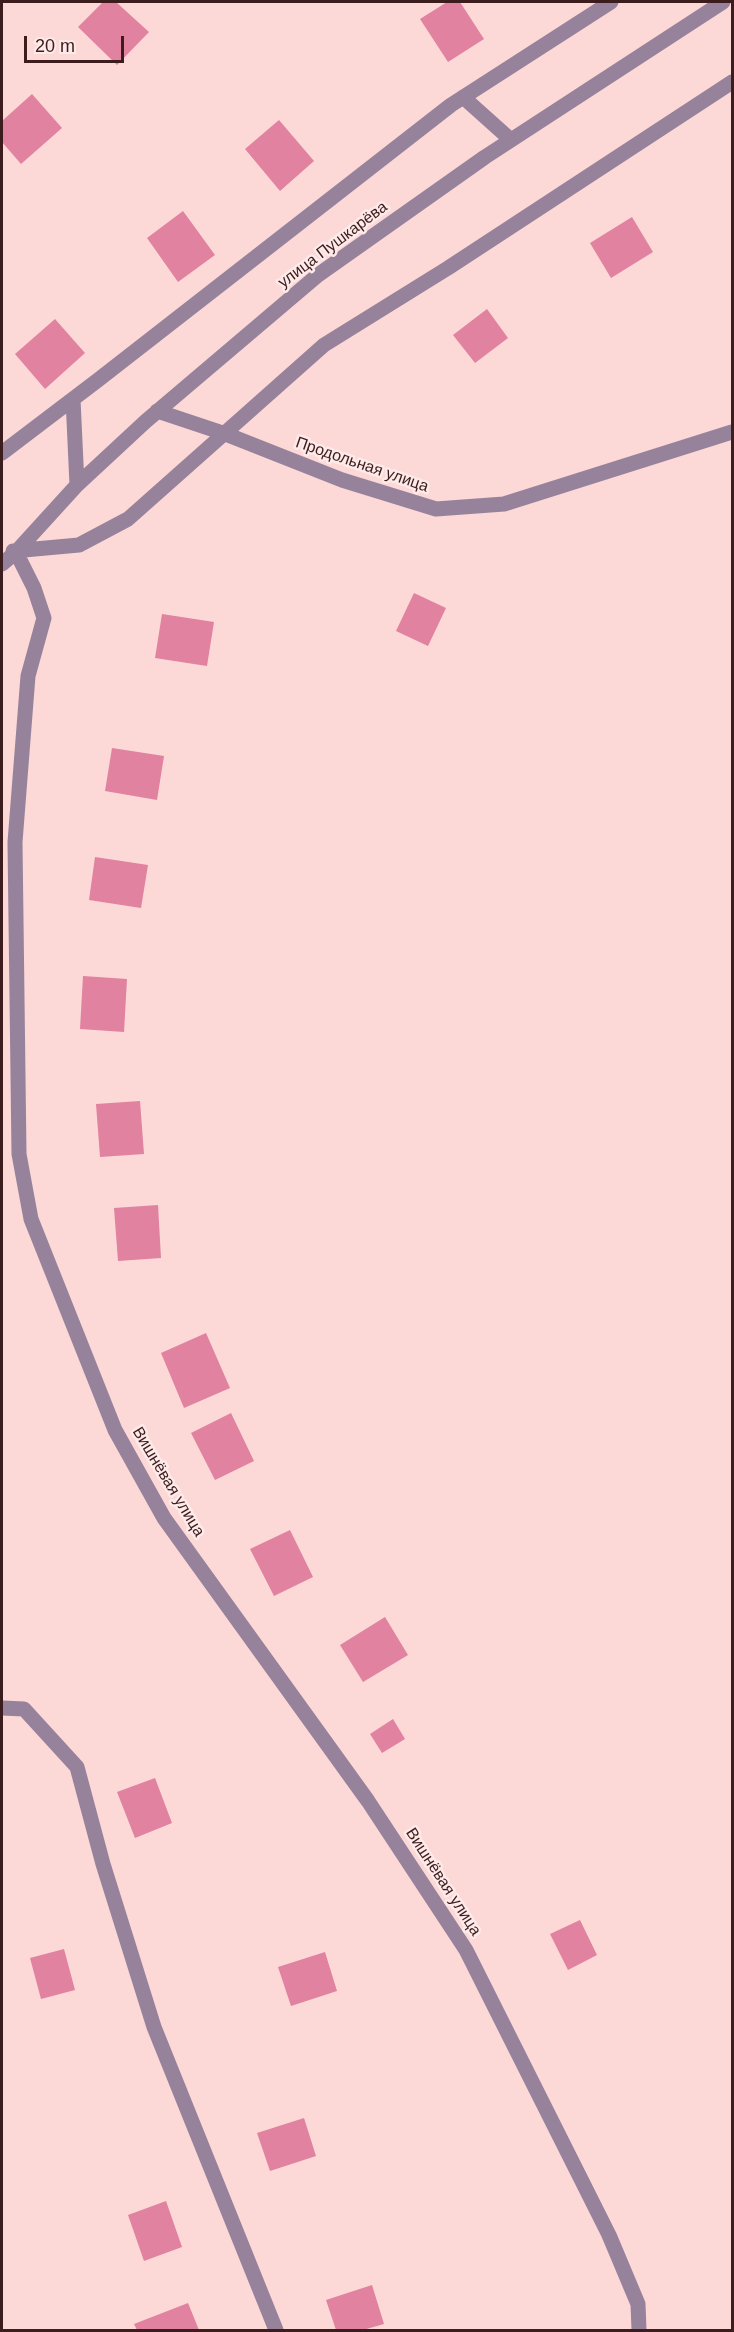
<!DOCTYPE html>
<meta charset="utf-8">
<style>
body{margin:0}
#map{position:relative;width:734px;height:2332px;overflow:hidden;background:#fcd8d7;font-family:Arial,sans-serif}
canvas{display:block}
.frame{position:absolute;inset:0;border:3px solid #3d1c1d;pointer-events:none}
.scale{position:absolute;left:24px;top:36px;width:100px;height:27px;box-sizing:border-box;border:3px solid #3d1c1d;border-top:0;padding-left:8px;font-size:18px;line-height:21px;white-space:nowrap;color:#3d1c1d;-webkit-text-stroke:4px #fdeae9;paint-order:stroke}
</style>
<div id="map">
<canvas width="734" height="2332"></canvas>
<div class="frame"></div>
<div class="scale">20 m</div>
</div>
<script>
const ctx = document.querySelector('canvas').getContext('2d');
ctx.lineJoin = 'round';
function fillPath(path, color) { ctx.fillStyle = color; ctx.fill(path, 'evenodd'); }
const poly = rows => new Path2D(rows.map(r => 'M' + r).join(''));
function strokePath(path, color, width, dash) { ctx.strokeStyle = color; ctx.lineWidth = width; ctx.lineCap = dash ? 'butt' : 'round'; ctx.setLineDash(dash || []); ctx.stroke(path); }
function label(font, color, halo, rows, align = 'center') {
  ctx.font = font + ' Arial,sans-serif'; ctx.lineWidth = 5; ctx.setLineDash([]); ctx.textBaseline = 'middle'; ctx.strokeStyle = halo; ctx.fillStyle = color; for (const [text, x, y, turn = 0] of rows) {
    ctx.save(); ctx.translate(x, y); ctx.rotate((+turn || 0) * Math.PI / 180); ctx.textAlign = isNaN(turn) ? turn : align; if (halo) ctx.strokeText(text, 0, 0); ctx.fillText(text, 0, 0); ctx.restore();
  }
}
const building = poly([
 [103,2,116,2,149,32,117,65,78,27],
 [447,2,460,2,484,39,448,62,420,19],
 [32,94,62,128,21,164,2,142,2,121],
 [279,120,314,161,280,191,245,149],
 [183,211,215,255,178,282,147,238],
 [632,217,653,252,611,278,590,243],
 [487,309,508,338,475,363,453,335],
 [55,319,85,353,45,389,15,354],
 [414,593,446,608,428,646,396,631],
 [162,614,214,622,207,666,155,658],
 [112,748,164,756,157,800,105,791],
 [95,857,148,865,141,908,89,900],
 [83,976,127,979,124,1032,80,1029],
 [140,1101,144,1154,100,1157,96,1104],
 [158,1205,161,1258,118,1261,114,1208],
 [206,1333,230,1388,184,1408,161,1353],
 [231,1413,254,1461,215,1480,191,1433],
 [290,1530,313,1577,274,1596,250,1549],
 [385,1617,408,1655,363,1682,340,1645],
 [393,1719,405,1739,382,1753,370,1734],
 [155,1778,172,1823,135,1838,117,1792],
 [580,1920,597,1955,568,1970,550,1934],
 [64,1949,75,1990,41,1999,30,1958],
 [325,1952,337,1991,291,2006,278,1967],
 [304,2118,316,2156,270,2171,257,2133],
 [166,2201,182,2247,144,2261,128,2215],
 [372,2285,384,2324,363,2330,336,2330,326,2300],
 [188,2303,199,2330,137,2330,134,2324]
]);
const minor = poly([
 [463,97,511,140],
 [73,399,77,485],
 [157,411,223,433,342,480,436,509,504,504,732,432],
 [2,453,98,380,451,105,611,2],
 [13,551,79,545,128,519,324,345,448,268,732,82],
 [16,552,34,588,44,618,28,676,15,842,19,1154,31,1219,115,1430,164,1518,368,1801,466,1950,609,2235,638,2304,639,2330],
 [2,564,16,552,77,485,146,421,318,275,485,157,723,2],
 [2,1708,24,1709,77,1767,103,1864,154,2027,276,2330]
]);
const streetNames = [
 ["улица Пушкарёва",333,245,-37],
 ["Продольная улица",362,465,19],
 ["Вишнёвая улица",168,1482,59],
 ["Вишнёвая улица",443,1882,57]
];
fillPath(building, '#e082a0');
strokePath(minor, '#97829c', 15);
label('16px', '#3d1c1d', '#fdeae9', streetNames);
</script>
